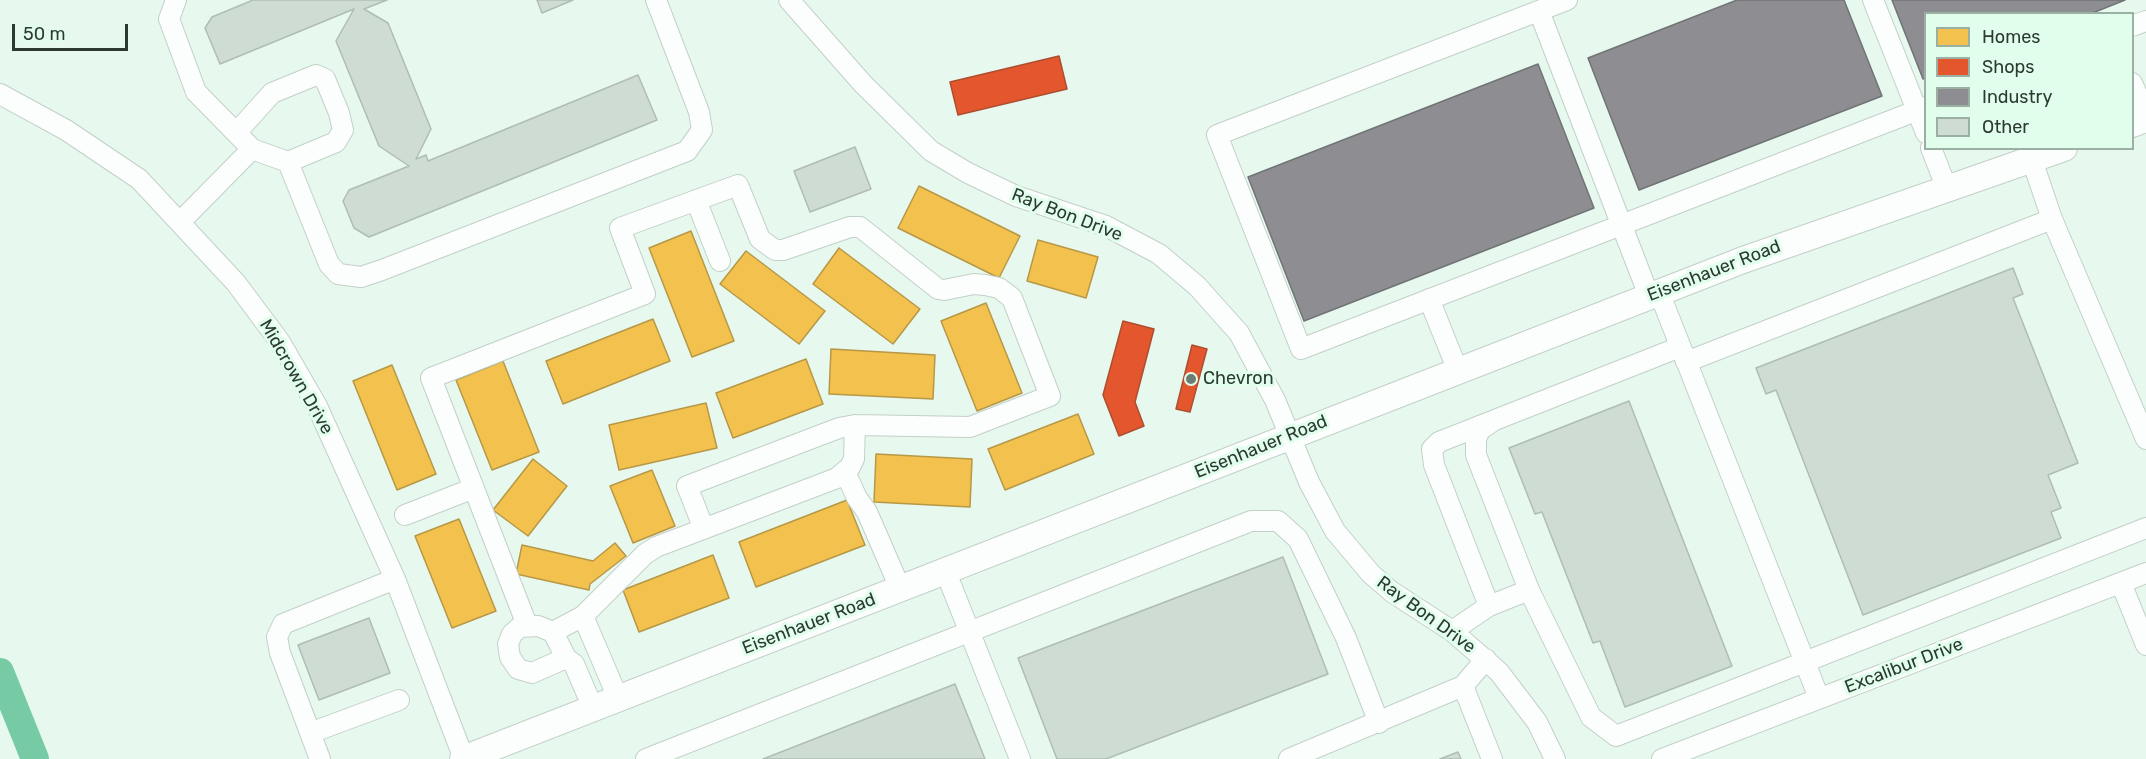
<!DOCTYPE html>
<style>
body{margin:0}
#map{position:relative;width:2146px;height:759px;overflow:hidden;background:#e7f8ee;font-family:Rubik,sans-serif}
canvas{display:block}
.legend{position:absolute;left:1924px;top:12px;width:210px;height:138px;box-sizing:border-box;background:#e1feed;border:2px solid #99b0a2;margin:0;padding:8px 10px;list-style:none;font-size:18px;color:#2c3a32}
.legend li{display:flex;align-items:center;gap:12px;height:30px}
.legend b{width:30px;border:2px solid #99b0a2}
.scale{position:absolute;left:12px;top:24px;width:116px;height:27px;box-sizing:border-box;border:3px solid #2c3a32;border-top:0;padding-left:8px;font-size:18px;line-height:21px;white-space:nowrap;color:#2c3a32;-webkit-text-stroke:4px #e1feed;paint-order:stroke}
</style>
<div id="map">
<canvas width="2146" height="759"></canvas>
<ul class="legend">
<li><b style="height:16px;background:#f2c14e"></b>Homes</li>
<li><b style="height:16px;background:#e4572e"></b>Shops</li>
<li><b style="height:16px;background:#8d8d92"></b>Industry</li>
<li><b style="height:16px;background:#cedcd4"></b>Other</li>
</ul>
<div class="scale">50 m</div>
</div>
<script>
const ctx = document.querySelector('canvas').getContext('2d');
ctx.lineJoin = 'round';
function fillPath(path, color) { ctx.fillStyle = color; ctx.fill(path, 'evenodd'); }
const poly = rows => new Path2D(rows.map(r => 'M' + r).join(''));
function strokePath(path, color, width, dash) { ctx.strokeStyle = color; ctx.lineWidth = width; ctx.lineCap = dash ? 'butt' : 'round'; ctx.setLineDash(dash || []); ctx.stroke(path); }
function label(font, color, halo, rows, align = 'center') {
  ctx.font = font + ' Rubik,sans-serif'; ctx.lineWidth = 6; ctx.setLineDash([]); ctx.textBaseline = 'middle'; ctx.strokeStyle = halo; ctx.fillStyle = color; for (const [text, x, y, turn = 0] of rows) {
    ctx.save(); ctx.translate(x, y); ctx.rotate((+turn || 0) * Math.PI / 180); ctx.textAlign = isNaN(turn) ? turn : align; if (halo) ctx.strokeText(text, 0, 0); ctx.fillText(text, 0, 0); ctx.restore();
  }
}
const homes = poly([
 [919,186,1020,236,999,278,898,228,919,186],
 [691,231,734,341,692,357,649,248,691,231],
 [1038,240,1098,257,1086,298,1027,281,1038,240],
 [839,248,920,309,893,344,813,284,839,248],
 [746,251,825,311,799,344,720,284,746,251],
 [986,303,1022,393,977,411,941,321,986,303],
 [653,319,670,361,563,404,546,361,653,319],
 [831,349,935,355,933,399,829,394,831,349],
 [806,359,823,404,733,438,716,393,806,359],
 [503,361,539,452,492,470,456,380,503,361],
 [392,365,436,474,397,490,353,381,392,365],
 [706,403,717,448,619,470,609,425,706,403],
 [1078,414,1094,454,1005,490,988,449,1078,414],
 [876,454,972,459,970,507,874,502,876,454],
 [533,459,567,486,528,536,493,510,533,459],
 [652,470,675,526,633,543,610,486,652,470],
 [847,500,865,545,756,587,739,542,847,500],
 [459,519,496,611,452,628,415,536,459,519],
 [615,543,626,556,590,584,589,590,516,574,522,545,593,561,615,543],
 [713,555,729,598,639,632,623,590,713,555]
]);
const shops = poly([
 [1059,56,1067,89,958,115,950,82,1059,56],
 [1123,321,1154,329,1135,402,1144,426,1119,436,1103,395,1123,321],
 [1192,345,1207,349,1190,412,1176,409,1192,345]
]);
const industry = poly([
 [1737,0,1844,0,1882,96,1639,190,1588,58,1737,0],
 [1892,0,2125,0,2090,14,1926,14,1926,78,1923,79,1892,0],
 [1538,64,1594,208,1304,321,1248,177,1538,64]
]);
const river = poly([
 [0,672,35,759]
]);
const building = poly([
 [253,0,387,0,364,9,388,23,431,129,416,159,426,155,428,161,638,75,657,120,369,237,354,228,343,201,349,190,409,166,379,146,336,41,354,9,220,64,205,28,212,17,253,0],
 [537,0,573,0,542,13,537,0],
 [855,147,871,189,810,212,794,171,855,147],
 [2013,268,2023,294,2013,298,2078,463,2048,475,2061,508,2051,512,2061,538,1863,615,1776,390,1766,394,1756,368,2013,268],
 [1629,401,1732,666,1625,707,1600,641,1593,643,1542,512,1535,514,1509,448,1629,401],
 [1283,557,1328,674,1106,759,1057,759,1018,658,1283,557],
 [369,618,390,673,319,700,298,645,369,618],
 [955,684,985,759,763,759,955,684],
 [1458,752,1461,759,1440,759,1458,752]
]);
const minor = poly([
 [176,0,169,19,196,92,252,149,181,221],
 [789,0,863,84,931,151,968,173,1016,196,1106,226,1159,254,1197,286,1239,333,1275,400,1309,482,1335,531,1371,574,1392,592,1452,631,1499,672,1537,722,1555,759],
 [1567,0,1217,135,1301,349,1926,107],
 [1873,0,1926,133],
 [1539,11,1649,296],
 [2132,26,2146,21],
 [2132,83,2146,115],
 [0,94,66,130,139,179,236,283,280,342,317,406,395,579,464,759],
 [236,133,272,93,316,75,325,79,339,113,343,130,336,142,288,162],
 [1931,148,1947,189],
 [252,149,288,162,329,264,338,274,361,277,382,270,687,151,702,130,699,112,656,0],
 [2032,160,2052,219,2146,439],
 [696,200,720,261],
 [1659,292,1819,698],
 [1429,299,1458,371],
 [1686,362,2052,219],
 [1493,421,1480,430,1476,439,1476,455,1529,590,1591,717,1616,736,2146,528],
 [845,472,857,498,867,512,900,588],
 [405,515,474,488],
 [945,570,1020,759],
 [2121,583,2146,645],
 [1489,606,1529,590],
 [583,616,618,698],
 [527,625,431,378,645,294,620,228,738,185,760,239,775,250,783,250,850,227,860,227,938,289,944,290,974,284,985,285,999,288,1012,298,1050,396,970,427,855,425,839,428,687,486,704,529],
 [1452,631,1489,606,1434,465,1432,449,1439,442,1680,347],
 [553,632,583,616,645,554,656,547,837,478,850,467,854,459,855,425],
 [566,658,532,673,518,669,510,657,508,644,512,634,520,627,538,626,553,632,566,658,574,664,593,708],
 [1463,686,1492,759],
 [310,733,399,700],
 [320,759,280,653,277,637,283,624,395,579],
 [646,759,1251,521,1278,521,1298,539,1346,638,1379,723],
 [1289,759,1463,686,1486,659],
 [1662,759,2146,573]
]);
const major = poly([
 [2132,124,2146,119],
 [463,759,1743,260,2064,148]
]);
const markers = [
 [1191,379,6,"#6d7c74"]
];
const streetNames = [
 ["Ray Bon Drive",1067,215,21],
 ["Eisenhauer Road",1714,271,-21],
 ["Midcrown Drive",296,377,60],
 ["Eisenhauer Road",1261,447,-22],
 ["Ray Bon Drive",1426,615,36],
 ["Eisenhauer Road",809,624,-21],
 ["Excalibur Drive",1904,666,-21]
];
const poiNames = [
 ["Chevron",1203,379]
];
fillPath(homes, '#f2c14e');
strokePath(homes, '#b79846', 1.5);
fillPath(shops, '#e4572e');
strokePath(shops, '#ad4e2f', 1.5);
fillPath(industry, '#8d8d92');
strokePath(industry, '#707475', 1.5);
strokePath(river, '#76caa4', 28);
fillPath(building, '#cedcd4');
strokePath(building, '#afbdb5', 1.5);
strokePath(minor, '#c2d0c8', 22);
strokePath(major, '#c2d0c8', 28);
strokePath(minor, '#fbfefc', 20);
strokePath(major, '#fbfefc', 26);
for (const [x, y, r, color] of markers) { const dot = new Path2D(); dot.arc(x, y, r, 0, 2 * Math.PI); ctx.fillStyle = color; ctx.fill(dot); strokePath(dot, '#e1feed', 2); }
label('18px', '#2c3a32', '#e1feed', streetNames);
label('18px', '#2c3a32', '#e1feed', poiNames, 'left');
</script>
